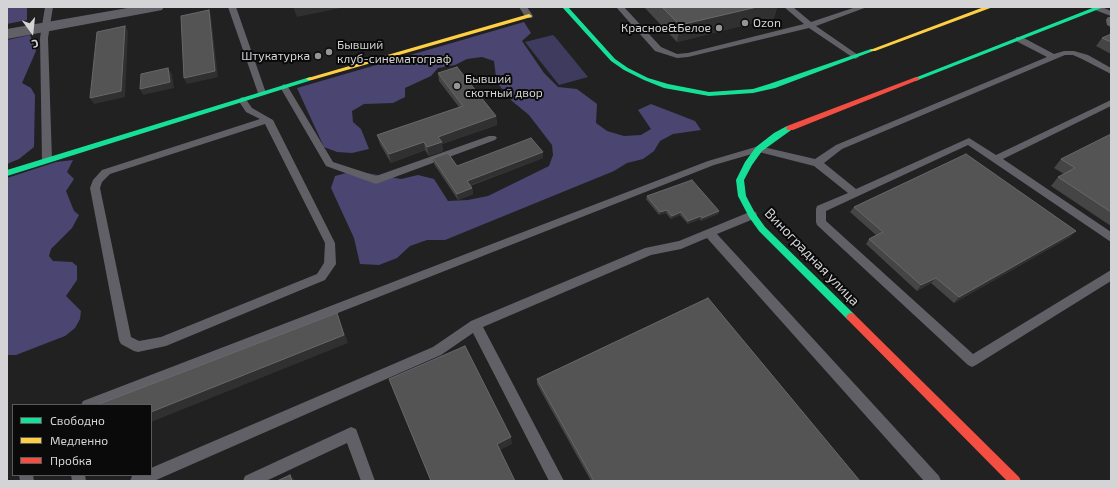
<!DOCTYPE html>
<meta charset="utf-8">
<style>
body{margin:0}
#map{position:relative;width:1118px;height:488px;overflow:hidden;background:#212122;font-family:"Exo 2",sans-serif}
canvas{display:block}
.frame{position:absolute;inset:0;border:8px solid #d4d4d6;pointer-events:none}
.legend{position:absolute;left:12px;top:404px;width:140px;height:72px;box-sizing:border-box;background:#0a0a0b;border:1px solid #5b5b5c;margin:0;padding:5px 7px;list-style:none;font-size:12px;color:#d4d4d6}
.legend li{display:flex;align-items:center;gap:8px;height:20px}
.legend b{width:20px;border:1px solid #5b5b5c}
.north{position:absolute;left:12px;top:12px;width:40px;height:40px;-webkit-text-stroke:3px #0a0a0b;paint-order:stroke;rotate:165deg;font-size:11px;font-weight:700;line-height:16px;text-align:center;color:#d4d4d6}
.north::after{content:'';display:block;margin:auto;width:14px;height:18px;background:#d4d4d6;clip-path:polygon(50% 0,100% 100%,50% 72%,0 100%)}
</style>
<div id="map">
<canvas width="1118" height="488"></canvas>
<div class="frame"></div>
<ul class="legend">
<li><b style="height:5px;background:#16e098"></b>Свободно</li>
<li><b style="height:5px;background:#ffcf43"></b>Медленно</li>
<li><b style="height:5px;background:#f24e42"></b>Пробка</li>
</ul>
<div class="north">С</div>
</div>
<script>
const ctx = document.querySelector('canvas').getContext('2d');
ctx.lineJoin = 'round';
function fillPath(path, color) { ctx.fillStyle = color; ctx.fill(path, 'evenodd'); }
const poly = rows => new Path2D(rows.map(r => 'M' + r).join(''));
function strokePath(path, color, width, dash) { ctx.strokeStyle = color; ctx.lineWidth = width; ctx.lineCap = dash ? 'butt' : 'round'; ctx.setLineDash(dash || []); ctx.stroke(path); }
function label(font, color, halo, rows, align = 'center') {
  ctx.font = font + ' "Exo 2",sans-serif'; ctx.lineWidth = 4; ctx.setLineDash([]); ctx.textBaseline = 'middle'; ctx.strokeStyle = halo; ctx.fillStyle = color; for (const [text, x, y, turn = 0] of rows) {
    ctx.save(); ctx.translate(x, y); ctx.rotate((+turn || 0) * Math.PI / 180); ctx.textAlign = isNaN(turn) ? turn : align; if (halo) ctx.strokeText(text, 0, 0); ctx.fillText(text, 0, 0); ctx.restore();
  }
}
const green = poly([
 [553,35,556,38,588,77,559,85,525,42]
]);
const forest = poly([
 [7,7,27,7,27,20,7,24],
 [524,22,531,33,522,41,544,73,558,87,577,89,597,104,596,123,607,131,624,136,641,135,651,129,638,110,651,104,695,121,701,130,673,134,660,141,654,151,643,159,627,163,614,171,445,240,427,240,410,246,397,258,379,265,360,264,354,238,331,188,335,176,354,171,401,179,418,175,434,179,448,201,468,200,488,196,549,166,553,155,552,145,529,115,512,101,499,85,496,77,494,61,482,57,467,59,455,65,438,68,431,76,405,88,405,97,393,103,364,104,352,111,353,122,361,129,369,149,352,153,337,152,324,147,297,88],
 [30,35,36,51,22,83,31,88,35,95,34,147,19,159,7,164,7,40],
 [73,160,67,172,74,179,66,191,74,211,79,215,72,228,51,249,49,256,53,261,72,262,77,266,77,280,66,296,81,311,80,319,75,328,65,336,16,355,7,355,7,178,56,162]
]);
const lane = poly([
 [45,7,53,7,48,38,52,160,47,163,42,160,40,38,45,7],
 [228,7,236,7,266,93,265,95,259,95,258,93,228,7],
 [519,7,527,7,533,16,532,18,526,18,519,7],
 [616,7,624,7,661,47,677,54,688,53,804,24,784,7,793,7,811,22,856,7,867,7,816,26,858,55,859,57,855,59,809,28,688,57,677,58,655,51,616,7],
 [1095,7,1102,7,1111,11,1111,16,1095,10,1095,7],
 [1108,17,1111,17,1111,27,1107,25,1106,20,1108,17],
 [1016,37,1022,37,1054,54,1064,51,1074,51,1088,55,1111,68,1111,74,1082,59,1073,55,1065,55,842,149,824,163,856,189,969,138,996,155,1111,100,1111,106,1003,159,1111,232,1111,242,968,145,826,211,826,221,973,354,1111,270,1111,281,976,365,972,367,968,365,817,225,816,222,816,209,817,206,848,193,814,166,759,152,714,165,104,405,81,405,83,401,708,161,759,146,815,159,836,145,1047,57,1016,41,1016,37],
 [284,84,288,87,333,162,376,176,489,136,495,136,497,138,495,140,376,184,326,166,280,87,284,84],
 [242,97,245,98,252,108,273,120,335,243,336,264,325,280,166,346,138,352,134,351,121,344,119,340,90,188,93,180,102,170,260,119,246,112,238,100,242,97],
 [265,124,325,243,324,263,317,274,161,337,139,341,131,337,100,188,102,182,110,174,265,124],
 [752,211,756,212,757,215,756,218,717,234,939,476,941,481,924,481,707,238,681,249,651,255,483,327,564,481,549,481,473,333,441,355,154,481,130,481,132,476,151,475,151,468,433,347,471,321,645,248,679,241,752,211],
 [351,427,356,429,375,481,361,481,347,443,266,481,243,481,245,476,351,427],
 [19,475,33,475,34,481,20,481,19,475],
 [71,475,85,475,86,481,72,481,71,475]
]);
const street = poly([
 [133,7,164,7,162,10,157,11,7,39,7,29,133,7]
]);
const fast = poly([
 [562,7,568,7,615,59,628,68,648,78,668,84,709,92,753,89,769,84,871,49,875,49,876,50,775,88,753,93,709,96,664,88,644,80,624,70,611,61,562,7],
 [1095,7,1104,7,918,80,916,81,912,79,1095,7],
 [310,77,312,78,312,80,7,176,7,170,310,77],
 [787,126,790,126,794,128,762,151,752,165,744,180,746,196,755,213,765,227,854,314,856,317,854,320,851,321,848,320,759,231,749,217,738,196,736,180,745,162,756,147,774,133,787,126]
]);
const slow = poly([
 [984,7,993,7,875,51,871,51,870,50,984,7],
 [529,14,532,16,531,17,312,80,308,80,306,79,308,78,529,14]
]);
const jam = poly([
 [916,77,920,79,918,80,793,130,787,130,786,128,787,126,916,77],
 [851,313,854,314,1019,477,1021,481,1007,481,848,320,846,317,848,314,851,313]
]);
const wall = poly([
 [644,7,777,7,774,18,677,42],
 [1111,34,1111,54,1096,46,1102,38],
 [438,73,496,116,497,125,442,144,443,151,429,156,425,150,391,163,380,144,377,135,459,107,439,81],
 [1111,134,1111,226,1051,186,1058,177,1064,174,1054,168,1061,159],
 [433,158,457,166,543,158,470,186,472,188,473,194,458,200,434,164],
 [647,196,719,211,718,214,701,221,700,219,688,224,680,215,671,219,666,213,659,215,646,199],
 [854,207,1070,237,954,303,931,283,917,291,866,244,869,239,876,235,850,212],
 [537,379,860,481,591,481,537,384]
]);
const shadedWall = poly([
 [293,7,346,7,297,17],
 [757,7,777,7,774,18,677,42,680,25],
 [209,10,211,16,218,77,187,84,184,78],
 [125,26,128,32,125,97,94,104,90,98],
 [168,68,172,74,174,88,143,95,140,89],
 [496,116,497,125,442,144,443,151,429,156,427,147,438,137],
 [424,142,425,150,391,163,389,154],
 [543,152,543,158,468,186,467,181],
 [472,188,473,194,458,200,457,194],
 [667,210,666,213,659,215,660,212],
 [719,211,718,214,701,221,702,218],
 [681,212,680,215,671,219,672,216],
 [701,216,700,219,688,224,688,221],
 [1076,231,1070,237,954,303,959,297],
 [936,278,931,283,917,291,921,285],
 [337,313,340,321,348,343,151,422,151,412],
 [511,437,512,444,498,451,497,444],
 [290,475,296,481,292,481]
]);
const building = poly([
 [662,7,757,7,680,25,662,7],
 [209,10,215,71,184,78,181,16,209,10],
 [125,26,121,91,90,98,97,32,125,26],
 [1111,34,1111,42,1102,38,1111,34],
 [457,67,496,116,438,137,442,142,427,147,424,142,389,154,377,135,463,106,438,73,457,67],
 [168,68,170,82,140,89,141,74,168,68],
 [1111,134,1111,212,1058,177,1075,168,1061,159,1111,134],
 [531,138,543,152,467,181,472,188,457,194,433,158,448,153,457,166,531,138],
 [966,154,1076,231,959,297,936,278,921,285,869,239,883,232,854,207,966,154],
 [692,180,719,211,702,218,701,216,688,221,681,212,672,216,667,210,660,212,647,196,692,180],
 [708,298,860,481,594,481,537,379,708,298],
 [337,313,344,335,151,412,151,405,97,405,337,313],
 [465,346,511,437,497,444,515,481,431,481,389,379,465,346],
 [290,475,292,481,277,481,290,475]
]);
const markers = [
 [745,23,4,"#959597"],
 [719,28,4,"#959597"],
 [329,52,4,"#959597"],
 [318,56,4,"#959597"],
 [457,86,4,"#959597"]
];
const farPoinames = [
 ["Ozon",753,23],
 ["Красное&Белое",711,28,"right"],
 ["Бывший",337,45],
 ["клуб-синематограф",337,59],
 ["Штукатурка",310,56,"right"],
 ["Бывший",465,79],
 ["скотный двор",465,93]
];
const streetNames = [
 ["Виноградная улица",812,257,46]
];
fillPath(green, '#3f3b5f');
fillPath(forest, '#4b4572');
fillPath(lane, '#616067');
fillPath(street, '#616067');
fillPath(fast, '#16e098');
fillPath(slow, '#ffcf43');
fillPath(jam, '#f24e42');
fillPath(wall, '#454546');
fillPath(shadedWall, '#303031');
fillPath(building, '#545455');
strokePath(building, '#68686a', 1);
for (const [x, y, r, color] of markers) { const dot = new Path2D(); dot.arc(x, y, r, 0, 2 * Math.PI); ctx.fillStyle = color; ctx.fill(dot); strokePath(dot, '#0a0a0b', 1.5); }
label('12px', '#d4d4d6', '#0a0a0b', farPoinames, 'left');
label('14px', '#d4d4d6', '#0a0a0b', streetNames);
</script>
